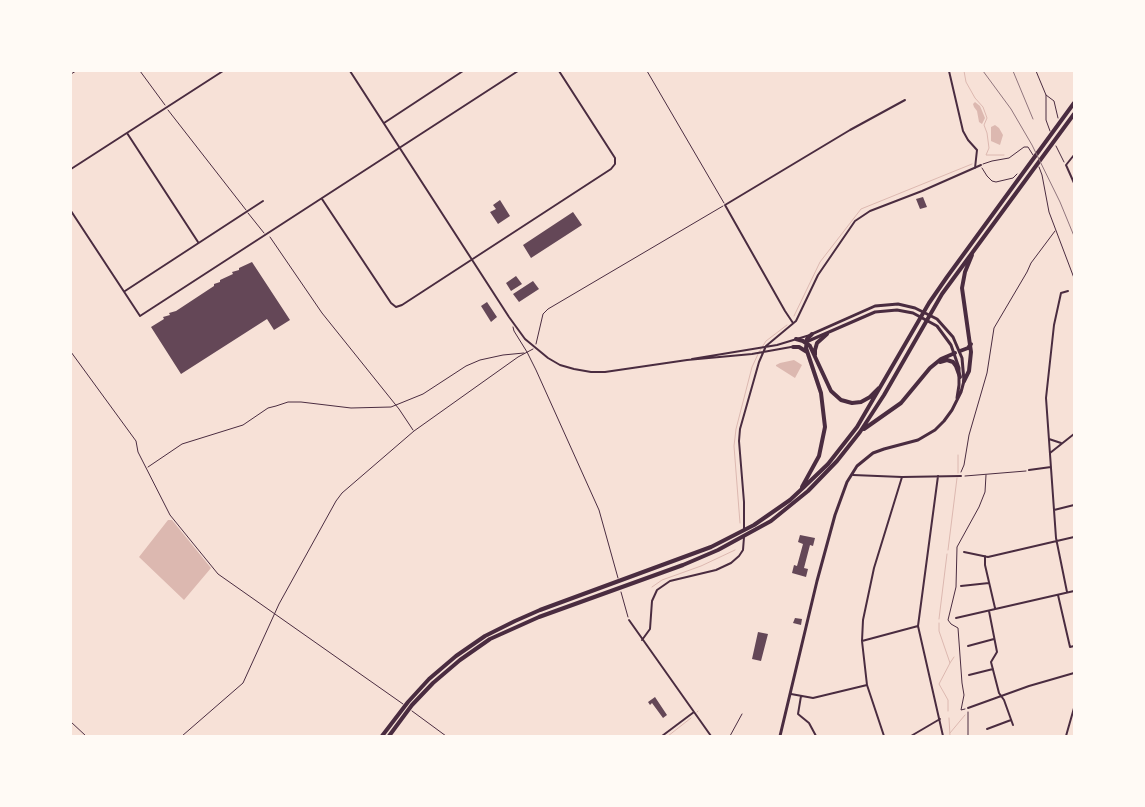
<!DOCTYPE html>
<style>
body{margin:0}
#map{position:relative;width:1145px;height:807px;overflow:hidden;background:#f7e1d7;font-family:"Varela Round",sans-serif}
canvas{display:block}
.frame{position:absolute;inset:0;border:72px solid #fffaf5;pointer-events:none}
</style>
<div id="map">
<canvas width="1145" height="807"></canvas>
<div class="frame"></div>
</div>
<script>
const ctx = document.querySelector('canvas').getContext('2d');
ctx.lineJoin = 'round';
function fillPath(path, color) { ctx.fillStyle = color; ctx.fill(path, 'evenodd'); }
const poly = rows => new Path2D(rows.map(r => 'M' + r).join(''));
function strokePath(path, color, width, dash) { ctx.strokeStyle = color; ctx.lineWidth = width; ctx.lineCap = dash ? 'butt' : 'round'; ctx.setLineDash(dash || []); ctx.stroke(path); }
const water = poly([
 [975,102,980,106,985,118,982,124,979,122,977,111,974,107,973,104],
 [995,125,999,128,1003,135,1000,145,991,141,991,127],
 [794,360,802,365,795,378,776,366,776,365,780,363],
 [168,520,172,520,211,568,184,600,139,557]
]);
const stream = poly([
 [964,71,966,82,975,98,983,107,987,118,984,125,987,133,989,148,986,155,1004,155],
 [794,316,820,262,861,209,972,164],
 [958,455,958,473],
 [740,523,734,446,736,429,752,367,759,352,766,341,787,325],
 [948,550,957,478],
 [652,587,662,580,701,566,735,550],
 [939,619,947,554],
 [939,623,939,631,950,663,939,684,948,700,948,711],
 [950,663,954,657],
 [697,712,698,711],
 [949,718,950,736],
 [950,733,965,715],
 [668,736,691,718]
]);
const building = poly([
 [923,197,927,207,920,209,916,199],
 [500,200,510,216,498,224,490,212,496,209,493,205],
 [573,212,582,225,531,258,523,245],
 [252,262,290,320,274,330,267,319,181,374,151,327,164,319,163,317,170,315,169,313,176,311,214,286,214,284,220,282,220,280,233,274,232,272,239,270,239,268],
 [516,276,522,284,511,291,506,283],
 [533,281,539,289,519,302,513,294],
 [487,302,497,317,491,322,481,306],
 [800,535,815,538,813,546,810,545,804,568,808,569,806,577,792,573,794,565,797,566,803,544,798,542],
 [795,618,802,619,801,625,793,623],
 [758,632,768,634,761,661,752,659],
 [655,697,667,715,663,718,652,703,650,705,648,702]
]);
const path = poly([
 [140,71,165,105],
 [647,71,724,203],
 [1036,71,1046,95,1046,120,1050,131],
 [71,74,76,71],
 [1046,95,1054,101,1058,118],
 [168,110,246,210],
 [1056,146,1064,162],
 [983,164,992,161,1009,158,1024,147,1028,147,1033,155],
 [1039,167,1042,175,1049,212,1074,278],
 [982,168,987,176,992,181,996,182,1013,178,1017,174],
 [248,213,264,233],
 [270,237,322,313,399,409,413,430],
 [513,327,514,331,527,352,536,370,599,510,618,578],
 [536,344,543,314,548,309,723,206],
 [71,352,136,441,138,452,170,515,218,574,403,704],
 [148,467,182,444,243,425,268,408,276,406,288,402,301,402,351,408,391,407,423,394,466,366,480,360,503,355,524,353],
 [961,472,964,465,969,435,987,373,994,328,1027,272,1031,263,1055,231],
 [965,476,1026,471],
 [621,592,628,617],
 [965,709,961,710,964,695,962,683,958,628,951,624,948,620,956,587,957,547,979,507,985,492,986,475],
 [412,711,446,736],
 [968,712,968,736],
 [71,722,86,736],
 [182,736,243,683,279,604,336,501,342,493,414,431,518,357,533,349]
]);
const service = poly([
 [730,736,742,714]
]);
const minor = poly([
 [350,71,509,317,525,339,548,358,560,365,574,369,591,372,605,372,687,360,752,354,791,347],
 [949,71,963,131,968,140,977,150,975,168],
 [384,123,463,71],
 [127,133,198,242],
 [1074,155,1066,165,1074,183],
 [71,169,223,71],
 [322,199,391,303,396,307,402,305,611,169,615,164,615,158,559,71],
 [71,211,140,316,518,71],
 [125,291,263,201],
 [793,323,785,311,725,205,850,130,905,100],
 [692,359,777,345,810,335],
 [1049,439,1061,443],
 [1050,453,1074,434],
 [1029,470,1051,467],
 [853,475,902,477,961,476],
 [938,476,918,626,943,736],
 [1054,510,1074,505],
 [744,529,744,502,739,441,740,429,759,362,766,346,796,321,818,275,855,221,870,211,922,191,981,165],
 [964,552,988,557,1074,537],
 [985,556,985,565,995,608],
 [961,586,989,583],
 [1067,592,1056,538,1046,398,1054,325,1061,293,1068,291],
 [1058,595,1070,647,1074,646],
 [989,611,997,652,991,662,999,693,1004,700,1013,725],
 [956,618,1074,591],
 [629,620,711,736],
 [642,640,650,629,652,601,657,590,670,581,716,570,731,563,739,556,743,550,744,537],
 [862,641,918,626],
 [968,646,994,639],
 [969,675,993,669],
 [791,694,813,698,867,685],
 [801,696,798,714,809,723,816,736],
 [968,708,1029,686,1074,673],
 [987,729,1011,720],
 [662,736,694,712],
 [884,736,867,685,862,641,863,620,874,568,902,477],
 [911,736,940,719],
 [1066,736,1074,708]
]);
const secondary = poly([
 [806,342,875,312,897,310,913,313,937,326,951,345,959,368,959,385,957,398],
 [780,736,817,581,835,515,847,482,857,466,873,453,884,449,918,440,935,430,944,421,952,410,961,392,964,381,962,358,953,337,937,319,915,308,898,304,875,306,812,334]
]);
const motorway = poly([
 [796,339,803,341,810,346,831,391,841,400,852,403,861,402,870,397,879,388],
 [793,347,799,347,807,352],
 [960,351,968,348,971,344],
 [815,355,815,350,817,343,827,334],
 [940,362,947,360,953,362,956,366,960,377],
 [964,381,969,371,971,352,962,288,965,272,972,255],
 [864,429,901,403,930,368,941,359,955,353],
 [802,487,819,456,825,427,821,393,806,348,807,339,812,334],
 [382,736,408,702,429,679,456,656,485,636,515,621,540,610,711,547,754,525,790,500,805,486,828,464,857,427,929,303,947,277,1074,103],
 [389,736,412,705,433,683,460,660,490,639,539,617,683,565,718,550,771,521,808,491,837,461,860,432,884,395,942,294,1074,114]
]);
const rail = poly([
 [983,71,1011,109,1032,145,1060,202,1074,236],
 [1013,71,1033,119]
]);
fillPath(water, '#dcb8b0');
strokePath(stream, '#dcb8b0', 1);
fillPath(building, '#644757');
strokePath(path, '#4a2c40', 1);
strokePath(service, '#4a2c40', 1);
strokePath(minor, '#4a2c40', 2);
strokePath(secondary, '#4a2c40', 3);
strokePath(motorway, '#4a2c40', 4);
strokePath(rail, '#8f747c', 1);
</script>
